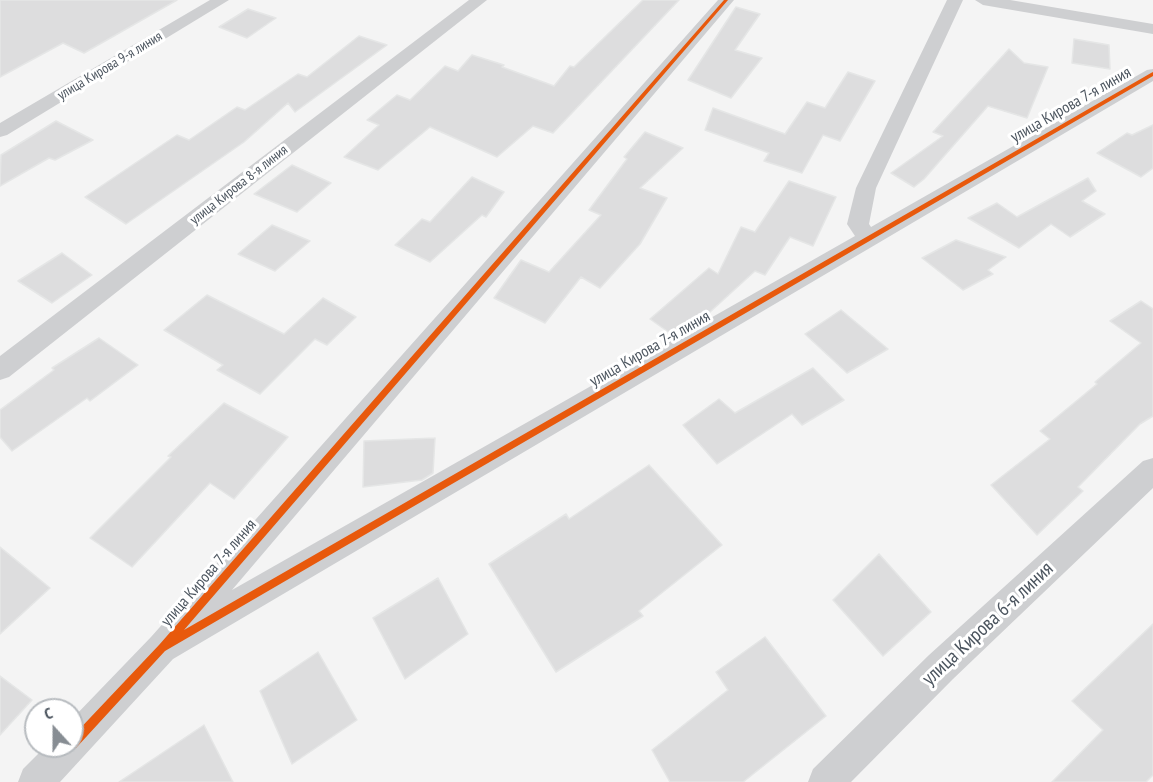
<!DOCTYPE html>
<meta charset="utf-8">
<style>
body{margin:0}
#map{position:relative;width:1153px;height:782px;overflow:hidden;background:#f4f4f4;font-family:"PT Sans Narrow",sans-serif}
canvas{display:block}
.north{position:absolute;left:24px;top:698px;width:60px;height:60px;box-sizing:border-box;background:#fff;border:2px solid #b7bbbf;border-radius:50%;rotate:339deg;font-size:16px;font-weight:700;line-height:24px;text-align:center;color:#4c555f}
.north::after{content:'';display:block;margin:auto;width:21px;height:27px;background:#878d93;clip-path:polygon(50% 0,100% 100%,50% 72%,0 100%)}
</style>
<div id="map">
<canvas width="1153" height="782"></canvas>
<div class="north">С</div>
</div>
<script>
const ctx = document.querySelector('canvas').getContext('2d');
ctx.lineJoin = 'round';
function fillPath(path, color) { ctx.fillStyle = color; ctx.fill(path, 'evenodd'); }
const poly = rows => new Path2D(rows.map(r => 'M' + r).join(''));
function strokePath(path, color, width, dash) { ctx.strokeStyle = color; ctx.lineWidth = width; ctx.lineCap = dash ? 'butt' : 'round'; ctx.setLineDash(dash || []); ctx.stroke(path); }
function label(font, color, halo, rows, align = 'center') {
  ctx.font = font + ' "PT Sans Narrow",sans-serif'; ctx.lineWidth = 6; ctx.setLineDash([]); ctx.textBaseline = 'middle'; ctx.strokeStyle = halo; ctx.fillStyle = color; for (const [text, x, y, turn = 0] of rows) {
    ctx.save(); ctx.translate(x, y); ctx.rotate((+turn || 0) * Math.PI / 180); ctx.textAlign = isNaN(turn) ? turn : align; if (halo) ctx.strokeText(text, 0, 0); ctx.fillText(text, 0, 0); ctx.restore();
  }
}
const building = poly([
 [0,0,177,0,84,53,63,43,0,77,0,0],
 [643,0,679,0,553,133,533,126,497,157,430,127,378,170,344,157,379,125,367,120,397,95,410,100,445,66,458,71,472,55,504,65,502,67,554,86,570,66,574,67,643,0],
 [736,7,760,14,735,50,762,58,731,98,688,80,736,7],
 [248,9,276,18,247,38,219,27,248,9],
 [359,36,387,45,295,112,288,103,244,142,126,224,85,197,177,135,189,140,237,107,245,110,298,74,307,77,359,36],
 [1074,39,1109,45,1110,69,1072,63,1074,39],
 [1009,49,1024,63,1048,67,1027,118,988,106,924,179,914,187,891,173,943,136,933,132,1009,49],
 [848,72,875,81,840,141,823,135,802,173,764,161,769,153,705,130,713,108,785,134,807,102,825,108,848,72],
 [56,121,93,140,55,160,49,158,0,186,1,155,56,121],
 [1153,125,1153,168,1141,177,1097,153,1127,133,1132,135,1153,125],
 [645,132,683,148,640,188,667,198,640,244,600,288,581,277,545,323,494,298,521,260,549,272,601,215,589,210,627,159,624,157,645,132],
 [292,165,331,183,297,212,254,194,292,165],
 [472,177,504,192,486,217,482,215,430,262,395,245,422,219,430,222,472,177],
 [1088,178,1096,191,1082,201,1105,214,1070,237,1051,224,1019,248,968,218,997,203,1017,217,1088,178],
 [789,181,836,197,813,246,790,237,765,275,755,271,699,322,674,336,650,319,709,268,718,274,741,227,755,232,789,181],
 [272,225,310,241,275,271,238,254,272,225],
 [956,240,1006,257,988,270,993,274,963,290,922,258,956,240],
 [62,253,92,275,52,303,18,281,62,253],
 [207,295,284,334,323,298,356,317,327,345,315,339,260,394,217,370,223,365,164,330,207,295],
 [1141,301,1153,309,1153,416,1140,424,1078,487,1083,491,1037,535,991,485,1050,439,1040,431,1097,384,1095,382,1141,343,1110,321,1141,301],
 [841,310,888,349,847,373,805,334,841,310],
 [99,338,138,365,90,401,87,398,12,451,0,437,0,410,54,370,52,368,99,338],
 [813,368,844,400,802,425,792,414,717,464,683,425,719,399,735,413,813,368],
 [224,403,288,437,234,499,210,483,132,567,90,538,171,457,168,456,224,403],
 [435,438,433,473,422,480,363,487,364,441,435,438],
 [649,465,722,545,639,611,643,616,556,672,489,564,566,514,569,519,649,465],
 [0,547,50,588,0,634,0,547],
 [879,554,931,612,883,656,833,600,879,554],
 [438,578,468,634,405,679,373,618,438,578],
 [1153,624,1153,775,1146,782,1052,782,1103,730,1072,701,1153,624],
 [765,637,826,716,743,782,670,782,652,750,728,690,716,672,765,637],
 [318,652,357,720,292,764,260,691,318,652],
 [0,676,32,700,0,735,0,676],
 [204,725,233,782,119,782,204,725]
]);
const minor = poly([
 [210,0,229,0,7,135,0,137,0,123,210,0],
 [469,0,487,0,9,377,0,380,0,356,469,0],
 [718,0,734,0,232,590,855,236,847,224,856,188,947,0,963,0,876,188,869,224,871,227,1147,70,1153,69,1153,81,173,659,60,782,18,782,23,769,46,746,72,746,72,719,151,637,718,0],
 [975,0,1010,0,1153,24,1153,34,983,5,975,0],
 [1153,458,1153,488,953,679,851,782,808,782,813,769,929,655,1143,461,1153,458]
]);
const cycleway = poly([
 [724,0,728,0,184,630,1151,73,1153,72,1153,76,165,651,76,748,72,749,68,748,68,746,72,746,72,737,159,645,724,0]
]);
const farStreetnames = [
 ["улица Кирова 9-я линия",110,66,-31],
 ["улица Кирова 8-я линия",239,185,-38]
];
const streetNames = [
 ["улица Кирова 7-я линия",1071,105,-30],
 ["улица Кирова 7-я линия",650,349,-30],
 ["улица Кирова 7-я линия",209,573,-49]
];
const nearStreetnames = [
 ["улица Кирова 6-я линия",988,624,-43]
];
fillPath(building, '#ddddde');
strokePath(building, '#e5e6e6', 1.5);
fillPath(minor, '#cecfd1');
fillPath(cycleway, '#e8590c');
label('14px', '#4c555f', '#fff', farStreetnames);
label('16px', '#4c555f', '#fff', streetNames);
label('20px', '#4c555f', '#fff', nearStreetnames);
</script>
